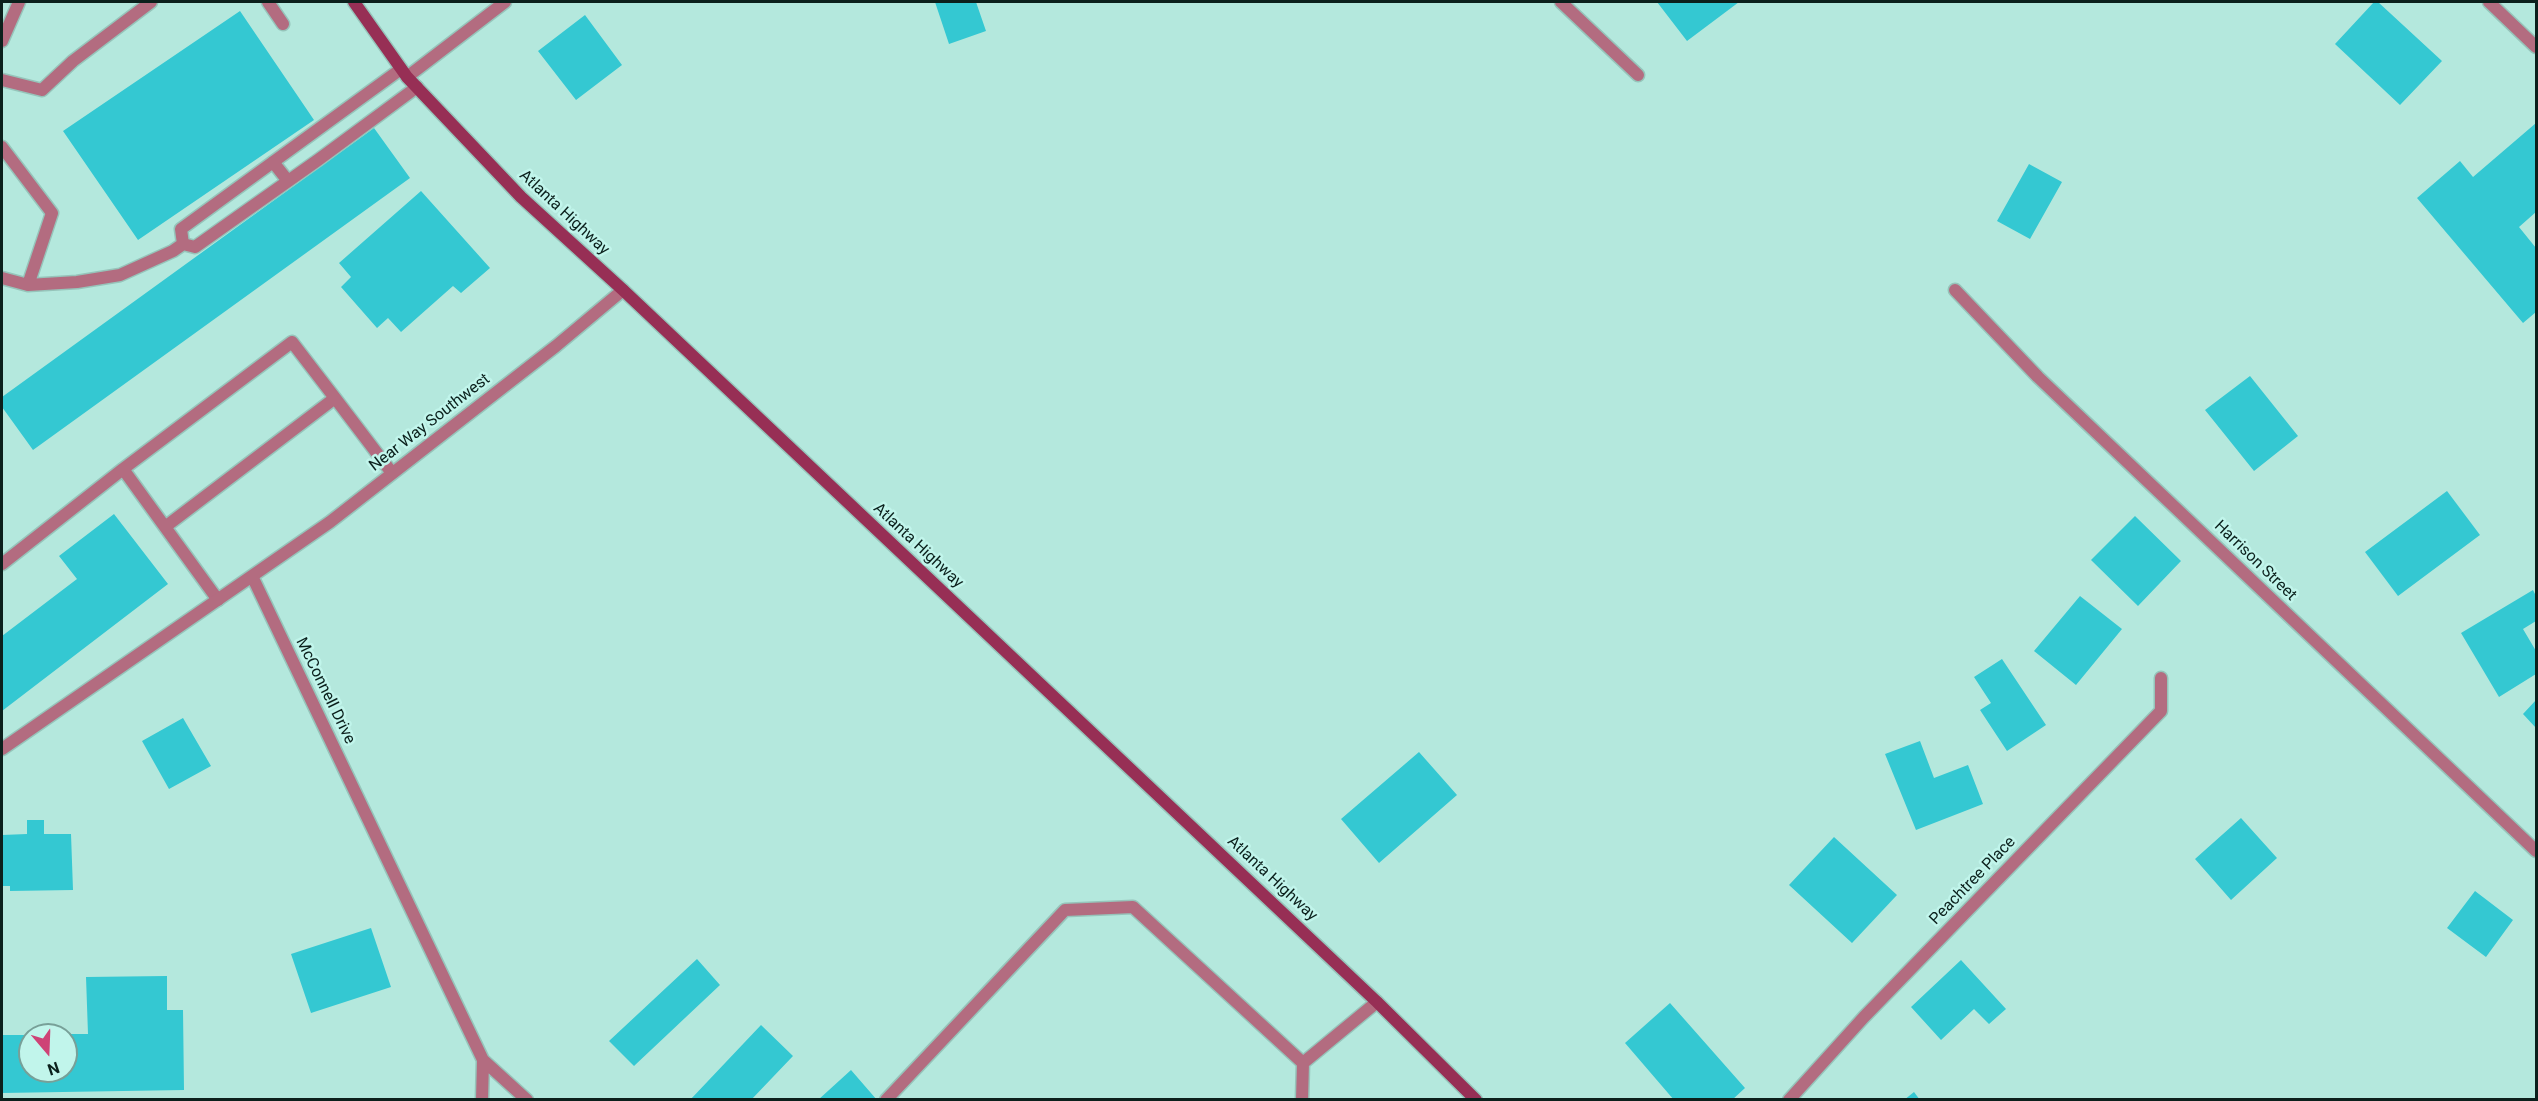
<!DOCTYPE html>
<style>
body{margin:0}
#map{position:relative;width:2538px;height:1101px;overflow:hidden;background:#b4e8dd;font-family:Roboto,sans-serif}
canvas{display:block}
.frame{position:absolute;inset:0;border:3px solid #0b201c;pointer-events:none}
.north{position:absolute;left:18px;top:1023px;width:60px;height:60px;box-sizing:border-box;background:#c1f5eb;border:2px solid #78a098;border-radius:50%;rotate:161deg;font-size:16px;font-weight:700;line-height:24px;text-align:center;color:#0b201c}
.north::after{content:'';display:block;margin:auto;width:21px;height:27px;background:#ce4376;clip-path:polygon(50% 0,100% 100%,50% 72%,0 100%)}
</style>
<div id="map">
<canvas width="2538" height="1101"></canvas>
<div class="frame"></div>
<div class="north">N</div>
</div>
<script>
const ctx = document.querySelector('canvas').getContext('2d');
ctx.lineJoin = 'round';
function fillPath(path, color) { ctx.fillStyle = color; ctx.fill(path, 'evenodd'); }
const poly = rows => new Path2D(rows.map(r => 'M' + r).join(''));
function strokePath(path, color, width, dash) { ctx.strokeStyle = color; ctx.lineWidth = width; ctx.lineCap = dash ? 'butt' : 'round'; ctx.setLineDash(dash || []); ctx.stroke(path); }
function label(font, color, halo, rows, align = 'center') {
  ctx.font = font + ' Roboto,sans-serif'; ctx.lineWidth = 5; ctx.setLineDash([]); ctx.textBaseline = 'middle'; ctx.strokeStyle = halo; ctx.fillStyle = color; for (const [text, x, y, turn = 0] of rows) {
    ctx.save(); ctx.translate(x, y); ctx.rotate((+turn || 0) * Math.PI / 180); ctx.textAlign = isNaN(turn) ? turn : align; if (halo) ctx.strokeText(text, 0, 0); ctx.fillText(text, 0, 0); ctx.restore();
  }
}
const building = poly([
 [935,2,976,2,986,31,949,44],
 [1657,2,1739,2,1687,41],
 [2374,2,2378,2,2442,61,2400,105,2335,44],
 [240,11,314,120,138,240,63,131],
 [585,15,622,65,576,100,538,51],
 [2536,123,2536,212,2519,227,2536,248,2536,312,2523,323,2417,198,2460,161,2473,177],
 [374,128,410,178,33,450,2,407,2,397],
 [2029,164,2062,182,2030,239,1997,221],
 [421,191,490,268,461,293,453,286,401,332,388,318,377,328,341,287,351,277,339,263],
 [2250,376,2298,436,2254,471,2205,410],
 [2447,491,2480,535,2398,596,2365,552],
 [114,514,168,584,2,711,2,636,77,579,59,556],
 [2135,516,2181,561,2138,606,2091,560],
 [2533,590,2536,596,2536,621,2523,629,2536,651,2536,674,2499,697,2461,633],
 [2080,596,2122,629,2076,685,2034,651],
 [2002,659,2046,725,2007,751,1980,710,1991,703,1974,677],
 [2536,700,2536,728,2523,714],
 [183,718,211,766,169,789,142,741],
 [1920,741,1934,778,1968,765,1983,804,1916,830,1885,754],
 [1419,752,1457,795,1379,863,1341,819],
 [2241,818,2277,858,2231,900,2195,859],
 [27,820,44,820,44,834,71,834,73,890,10,891,10,886,2,886,2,835,27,834],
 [1834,837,1897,895,1852,943,1789,885],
 [2475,891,2513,920,2486,957,2447,928],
 [371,928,391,987,311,1013,291,954],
 [697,959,720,985,634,1066,609,1041],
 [1961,960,2006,1009,1989,1024,1974,1009,1941,1040,1911,1007],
 [167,976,167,1010,183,1010,184,1090,2,1093,2,1035,30,1035,30,1071,66,1071,66,1034,88,1034,86,977],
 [1670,1003,1745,1088,1732,1100,1674,1100,1625,1043],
 [761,1025,793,1056,751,1100,690,1100],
 [851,1070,877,1100,818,1100],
 [1914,1092,1920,1100,1904,1100]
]);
const service = poly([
 [268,2,283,24],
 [2,80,42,90,73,61,151,2],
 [2,147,52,213,28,285,2,278],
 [273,162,288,181],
 [183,244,181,229,401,69],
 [28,285,77,282,120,275,173,251,183,244,195,247,318,160,417,87],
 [335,398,165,527,123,469,292,342,335,398,392,473],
 [165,527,218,600],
 [2,564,123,469],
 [886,1100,1065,910,1133,907,1303,1063,1377,1002],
 [1302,1100,1303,1063]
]);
const minor = poly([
 [1561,2,1638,75],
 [2489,2,2536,47],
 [407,77,505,2],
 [1955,290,2038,377,2536,851],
 [252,576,483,1060,482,1100],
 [2,749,330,522,556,346,623,290],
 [483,1060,527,1100],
 [1789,1100,1864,1017,2161,711,2161,678]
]);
const tertiary = poly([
 [2,41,19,2]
]);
const secondary = poly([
 [354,2,407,77,521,197,623,290,1377,1002,1476,1100]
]);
const streetNames = [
 ["Atlanta Highway",564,213,43],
 ["Near Way Southwest",430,423,-38],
 ["Atlanta Highway",918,546,43],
 ["Harrison Street",2255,561,44],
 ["McConnell Drive",325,691,64],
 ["Atlanta Highway",1272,879,43],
 ["Peachtree Place",1973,881,-46]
];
fillPath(building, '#34c8d2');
strokePath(service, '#96c4ba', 15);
strokePath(minor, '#96c4ba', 15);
strokePath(tertiary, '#96c4ba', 15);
strokePath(secondary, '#96c4ba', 15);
strokePath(service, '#b36c80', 12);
strokePath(minor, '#b36c80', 12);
strokePath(tertiary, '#b36c80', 12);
strokePath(secondary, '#972f55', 12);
label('16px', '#0b201c', '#c1f5eb', streetNames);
</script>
